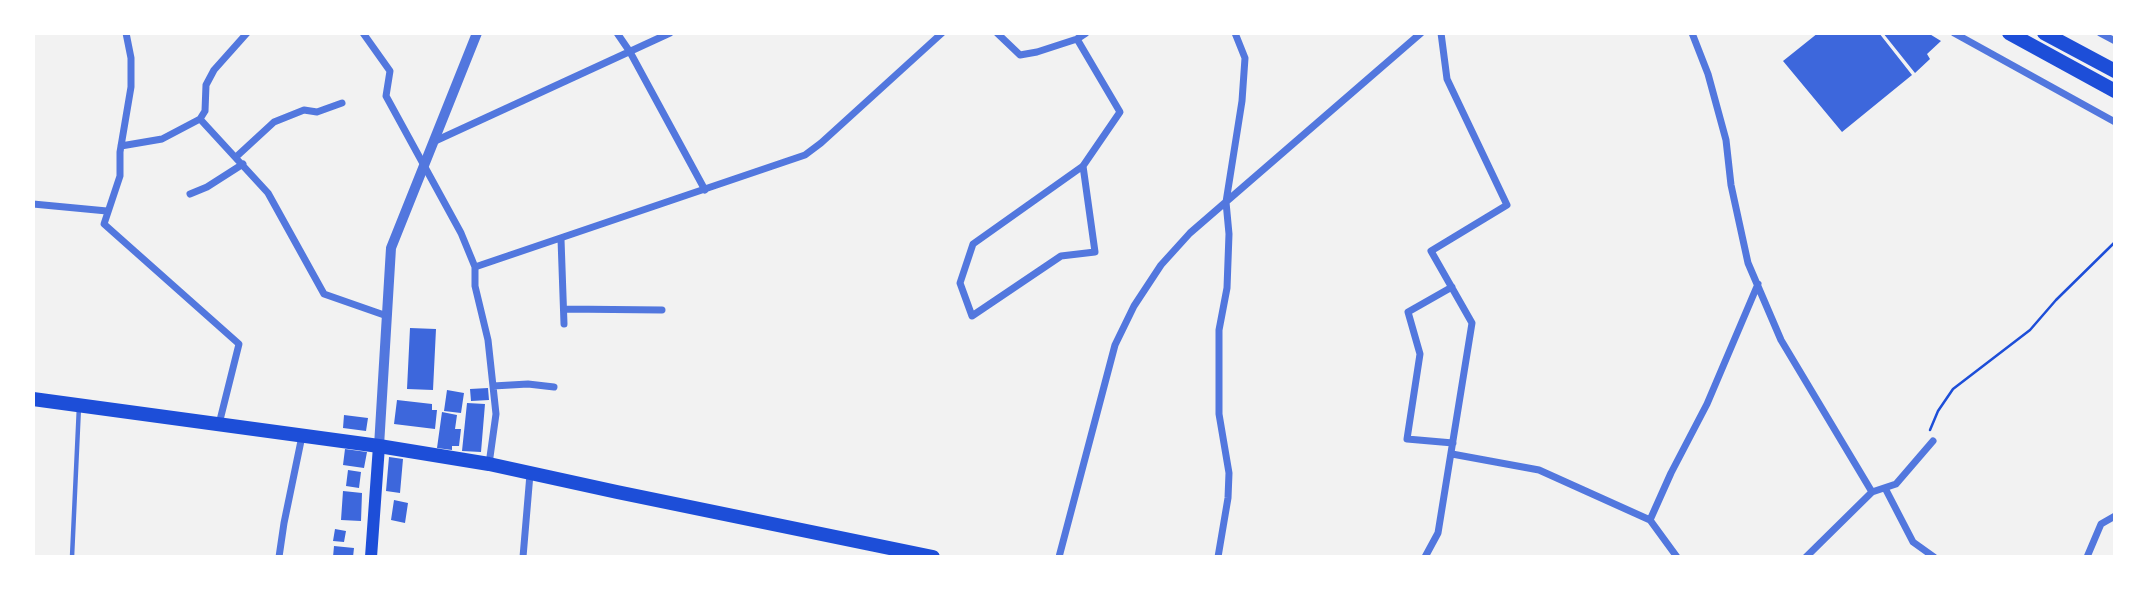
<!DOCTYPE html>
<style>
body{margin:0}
#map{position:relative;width:2148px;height:590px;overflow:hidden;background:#f2f2f2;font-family:"Nunito Sans",sans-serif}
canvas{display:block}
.frame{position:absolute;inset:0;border:35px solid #fff;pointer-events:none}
</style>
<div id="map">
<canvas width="2148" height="590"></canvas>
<div class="frame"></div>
</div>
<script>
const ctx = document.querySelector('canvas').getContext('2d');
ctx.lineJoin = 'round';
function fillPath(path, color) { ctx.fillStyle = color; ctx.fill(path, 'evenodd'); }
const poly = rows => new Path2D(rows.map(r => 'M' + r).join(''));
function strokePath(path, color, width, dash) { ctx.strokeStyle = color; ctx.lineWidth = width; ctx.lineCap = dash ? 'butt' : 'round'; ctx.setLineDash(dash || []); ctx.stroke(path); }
const building = poly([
 [1818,33,1879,33,1912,75,1842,132,1783,61],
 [1883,33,1928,33,1941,41,1927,54,1930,59,1915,73],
 [410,328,436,329,433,390,407,389],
 [488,388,489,400,471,401,470,389],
 [447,390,464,393,461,413,444,411],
 [397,400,432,404,432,410,437,410,435,429,394,424],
 [467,403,485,404,481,452,462,451],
 [442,412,457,415,455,429,461,429,459,446,452,446,452,450,437,448],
 [344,415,368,418,366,431,343,428],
 [345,449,367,452,364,468,343,465],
 [389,457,403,459,400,493,386,491],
 [348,470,361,472,359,488,346,486],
 [343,491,362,493,361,521,341,520],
 [394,500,408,503,405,523,391,520],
 [335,529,346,531,344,542,333,541],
 [334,546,354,548,353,557,333,557]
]);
const path = poly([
 [1930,430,1938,411,1953,389,2030,330,2056,300,2115,242]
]);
const service = poly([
 [72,557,79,406]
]);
const minor = poly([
 [126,33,131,58,131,87,120,152,120,176,104,224,239,344,219,424],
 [363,33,390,71,386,96,461,233,475,267,475,286,488,340,496,414,489,464],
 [617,33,630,52,705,190],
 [997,33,1020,55,1037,52,1077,39,1086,33],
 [1692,33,1708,74,1726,140,1731,185,1748,263,1781,340,1872,492],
 [1954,33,2115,122],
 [2100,33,2115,41],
 [1077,39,1120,112,1083,166,973,244,960,283,972,316,1061,256,1095,252,1083,166],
 [200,119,268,193,324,294,387,316],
 [433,142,670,33],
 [121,146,162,139,200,119,205,111,206,85,214,70,247,33],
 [236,157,274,122,304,110,317,112,342,103],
 [190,194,207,187,243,164],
 [33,204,107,211],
 [561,239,564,324],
 [475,267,805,155,821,143,942,33],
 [1452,287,1408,312,1420,354,1407,439,1453,443],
 [564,309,662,310],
 [493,386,528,384,554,387],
 [1452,454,1539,470,1650,520,1677,557],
 [1885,488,1913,542,1934,557],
 [1650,520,1671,473,1707,404,1758,284],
 [279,557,284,523,302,436],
 [523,557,530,474],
 [1059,557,1115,345,1134,306,1161,265,1190,233,1421,33],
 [1218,557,1228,498,1229,473,1219,414,1219,330,1227,288,1229,234,1226,202,1242,101,1245,58,1235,33],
 [1425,557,1438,533,1472,323,1431,251,1507,205,1447,79,1441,33],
 [1806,557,1872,492,1896,484,1933,441],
 [2087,557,2101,524,2115,516]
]);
const tertiary = poly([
 [379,446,391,248,477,33]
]);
const secondary = poly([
 [371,557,379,446]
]);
const primary = poly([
 [33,399,379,446,489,464,617,492,933,557]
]);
const trunk = poly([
 [2009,33,2115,91],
 [2044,33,2115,71]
]);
fillPath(building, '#3d67dc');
strokePath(path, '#1d4ed8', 2.5);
strokePath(service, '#5277de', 4.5);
strokePath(minor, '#5277de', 7);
strokePath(tertiary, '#5277de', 10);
strokePath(secondary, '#1d4ed8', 12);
strokePath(primary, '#1d4ed8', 14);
strokePath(trunk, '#1d4ed8', 14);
</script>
